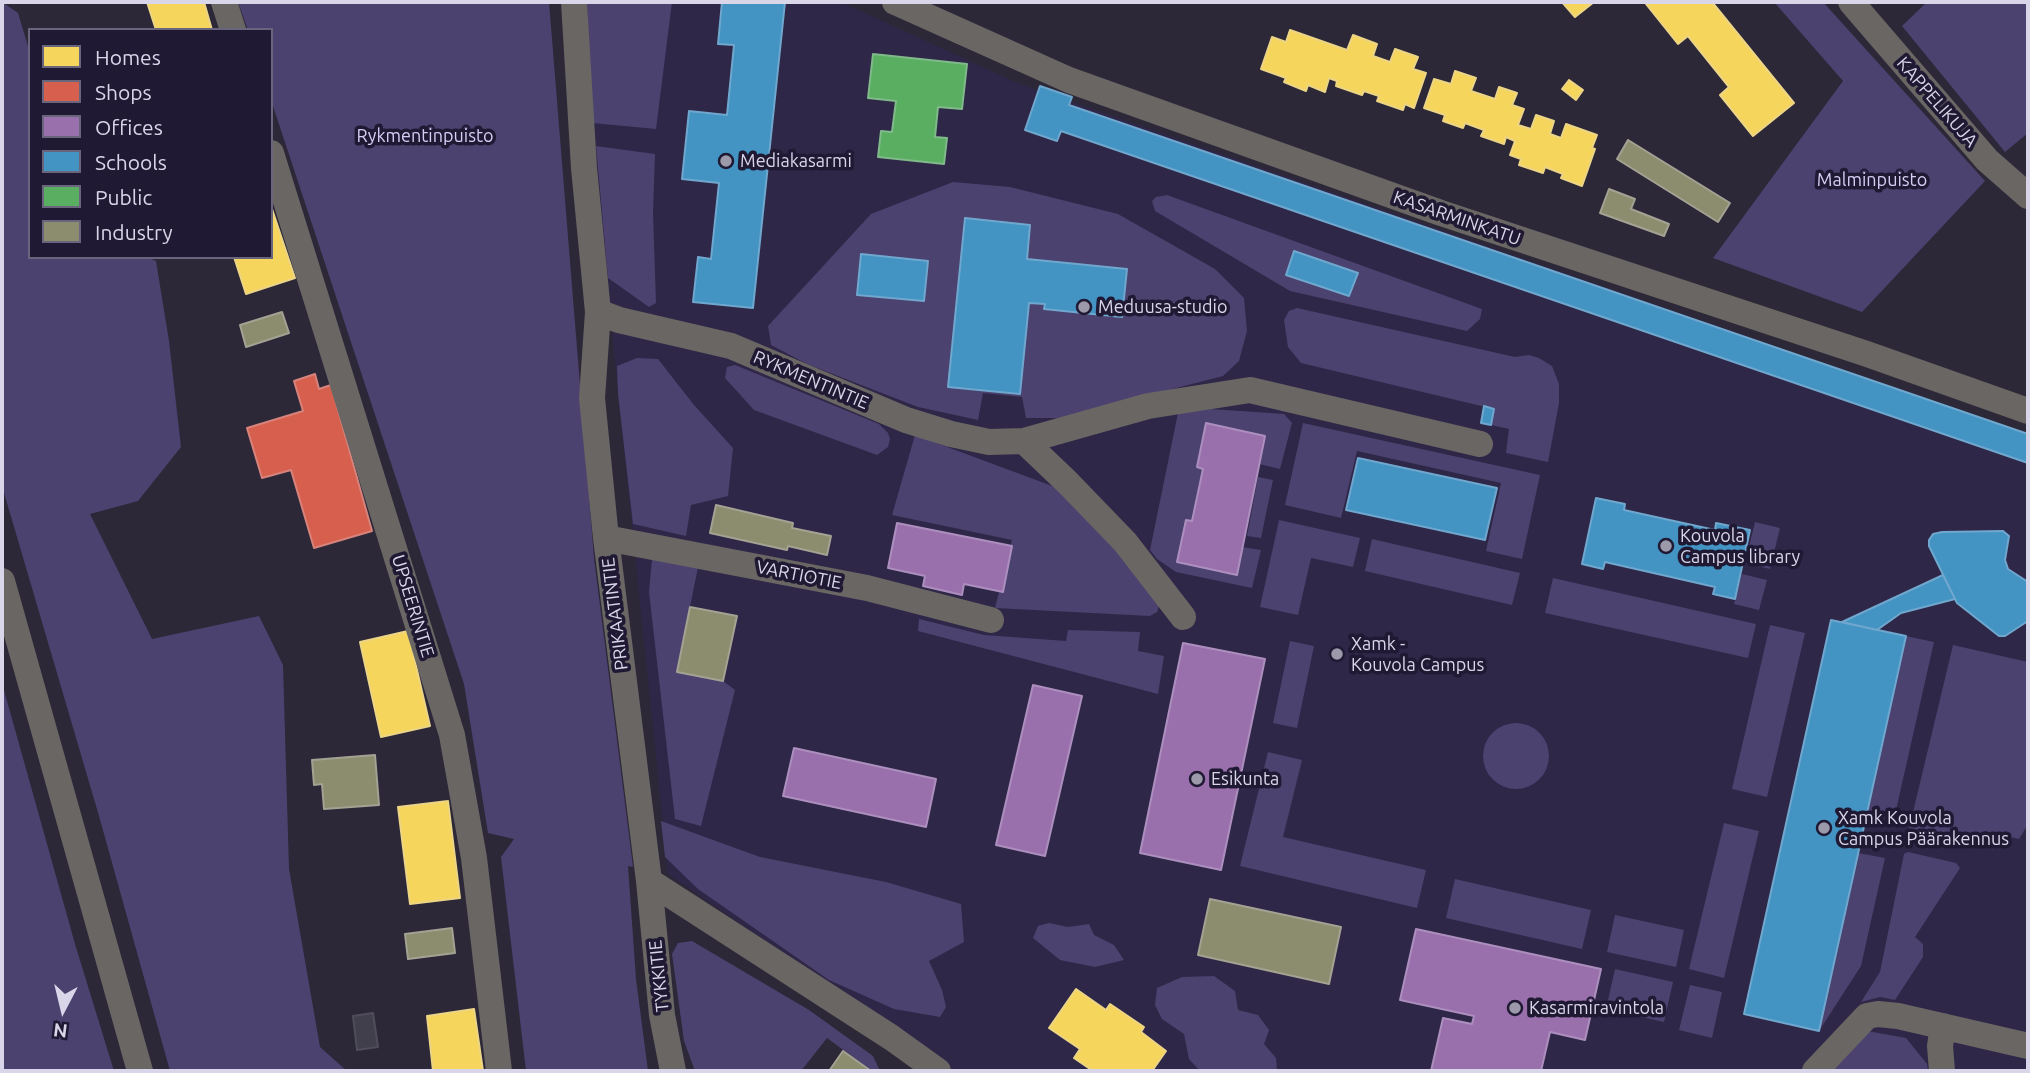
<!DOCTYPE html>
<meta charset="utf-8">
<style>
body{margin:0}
#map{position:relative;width:2030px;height:1073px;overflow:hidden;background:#2c2838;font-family:Ubuntu,sans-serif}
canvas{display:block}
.frame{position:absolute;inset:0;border:4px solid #d9d6e9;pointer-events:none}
.legend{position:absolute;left:28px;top:28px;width:245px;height:231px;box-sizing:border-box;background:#1f1933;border:2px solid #69657c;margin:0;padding:9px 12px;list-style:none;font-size:21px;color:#d9d6e9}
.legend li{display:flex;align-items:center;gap:14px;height:35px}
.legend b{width:35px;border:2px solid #69657c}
.north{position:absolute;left:28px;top:975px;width:70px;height:70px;-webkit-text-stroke:5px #1f1933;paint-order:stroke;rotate:187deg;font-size:19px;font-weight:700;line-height:28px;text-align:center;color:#d9d6e9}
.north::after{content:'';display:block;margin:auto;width:24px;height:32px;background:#d9d6e9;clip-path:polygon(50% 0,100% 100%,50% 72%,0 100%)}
</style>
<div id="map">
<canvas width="2030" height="1073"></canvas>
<div class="frame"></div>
<ul class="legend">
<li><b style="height:19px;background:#f6d55c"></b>Homes</li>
<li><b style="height:19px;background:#d6604d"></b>Shops</li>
<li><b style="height:19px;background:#9970ab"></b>Offices</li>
<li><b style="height:19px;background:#4393c3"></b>Schools</li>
<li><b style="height:19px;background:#5aae61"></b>Public</li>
<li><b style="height:19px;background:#8c8c6e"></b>Industry</li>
</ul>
<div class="north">N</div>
</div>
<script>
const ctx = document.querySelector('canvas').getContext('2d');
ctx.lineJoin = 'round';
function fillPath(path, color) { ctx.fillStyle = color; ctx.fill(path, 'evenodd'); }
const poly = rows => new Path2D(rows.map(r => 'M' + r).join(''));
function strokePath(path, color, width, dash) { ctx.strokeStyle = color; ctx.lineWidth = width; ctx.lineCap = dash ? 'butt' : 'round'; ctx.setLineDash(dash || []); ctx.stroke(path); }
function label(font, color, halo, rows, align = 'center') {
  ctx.font = font + ' Ubuntu,sans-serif'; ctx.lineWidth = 7; ctx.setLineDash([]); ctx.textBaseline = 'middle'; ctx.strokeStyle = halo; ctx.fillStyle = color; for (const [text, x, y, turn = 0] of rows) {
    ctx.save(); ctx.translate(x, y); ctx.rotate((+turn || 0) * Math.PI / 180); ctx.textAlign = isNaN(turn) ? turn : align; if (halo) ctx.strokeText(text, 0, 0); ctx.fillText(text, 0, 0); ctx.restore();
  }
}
const built = poly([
 [578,2,841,2,1015,82,2028,434,2028,1071,954,1071,668,874]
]);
const green = poly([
 [2,2,18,13,30,53,30,257,147,257,156,261,169,341,181,447,138,501,90,514,152,639,259,616,283,665,289,869,320,1047,347,1071,170,1071,99,816,2,486],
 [238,2,549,2,594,558,633,867,628,866,636,979,648,1071,526,1071,501,857,514,839,488,833,464,684,271,100,271,30,248,30],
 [587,2,672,2,656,129,592,123],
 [1774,2,1823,2,1985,181,1862,312,1713,258,1843,81],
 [1927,2,2028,2,2028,133,2005,152,1902,26],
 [596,146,655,154,653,213,656,303,649,307,608,278],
 [953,182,1010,187,1118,214,1215,269,1244,298,1247,331,1239,361,1223,376,1060,418,1026,418,1022,397,983,393,978,420,918,407,807,364,771,345,768,326,871,214],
 [1167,195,1482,309,1480,319,1467,331,1290,291,1155,211,1152,201,1156,197],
 [1297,308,1515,357,1529,355,1539,358,1552,366,1559,384,1559,403,1548,462,1506,453,1509,429,1491,425,1494,409,1301,363,1288,347,1284,320,1289,311],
 [637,358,658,359,694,405,733,448,728,496,691,505,686,536,633,524,618,394,617,366],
 [735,365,879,424,888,433,890,439,888,447,877,455,754,410,725,378,727,367],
 [1211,409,1284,414,1292,423,1280,469,1259,464,1265,436,1206,424,1197,467,1203,469,1192,521,1242,547,1261,550,1252,588,1176,572,1157,559,1150,550,1178,413],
 [1303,423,1540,475,1522,559,1486,551,1501,483,1357,451,1341,518,1285,505],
 [915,435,1063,490,1158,595,1160,603,1157,612,1150,616,995,608,1012,540,892,515],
 [1258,477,1273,480,1261,538,1247,536],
 [1279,520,1360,538,1353,567,1311,558,1298,615,1260,607],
 [1755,522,1780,528,1770,569,1745,563],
 [1372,539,1520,573,1512,605,1365,571],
 [652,559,698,567,677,672,723,681,735,690,701,826,675,819,649,592],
 [1742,574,1767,580,1759,610,1734,604],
 [1553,578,1756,624,1748,658,1545,613],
 [919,619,984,635,1066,641,1068,630,1140,632,1138,651,1164,656,1158,694,918,631],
 [1770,625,1805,633,1767,797,1732,789],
 [1906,636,1934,642,1894,819,1867,812],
 [1290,641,1314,646,1297,728,1273,723],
 [1953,645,2028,662,2028,824,2019,839,1984,831,1973,846,1908,833],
 [2,683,75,944,114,1071,2,1071],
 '1483 756a33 33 0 1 1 66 0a33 33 0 1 1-66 0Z',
 [1268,752,1302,760,1283,837,1426,870,1417,908,1240,866],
 [661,821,760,857,886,882,961,904,964,942,929,961,942,990,946,1007,940,1017,894,1009,829,980,698,889,665,857],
 [1724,823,1759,831,1724,978,1689,969],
 [1908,852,1956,863,1960,868,1915,937,1923,944,1923,957,1895,1000,1880,997,1861,1002,1880,972,1904,854],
 [1858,853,1885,858,1861,966,1819,1031],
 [1455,879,1591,910,1582,949,1446,918],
 [1615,915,1684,930,1676,967,1607,952],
 [1049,923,1068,927,1089,924,1094,935,1114,945,1124,960,1095,967,1060,960,1033,938,1038,926],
 [692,941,809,1010,873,1056,880,1071,872,1071,827,1038,801,1071,695,1071,684,1041,672,954,678,943],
 [1615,969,1673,982,1664,1022,1606,1009],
 [1214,976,1235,991,1238,1010,1258,1015,1269,1030,1264,1044,1276,1058,1277,1071,1200,1071,1189,1059,1184,1034,1162,1019,1155,1005,1157,988,1182,977],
 [1690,985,1722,992,1712,1038,1679,1030],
 [1862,1030,1906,1038,1927,1064,1928,1071,1831,1071]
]);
const homes = poly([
 [147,2,204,2,212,30,156,30,147,2],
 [1562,2,1594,2,1575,17,1562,2],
 [1648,2,1712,2,1794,103,1753,136,1720,95,1729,87,1688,36,1678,44,1646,4,1648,2],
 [1290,30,1347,50,1353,35,1377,44,1373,56,1390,62,1395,49,1418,57,1413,69,1426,73,1414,108,1405,104,1403,110,1377,101,1379,96,1364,91,1362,95,1336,86,1337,81,1329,78,1325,92,1308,85,1306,91,1284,82,1286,78,1261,69,1272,37,1286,42,1290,30],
 [1455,71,1476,78,1471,91,1495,99,1499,87,1517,93,1512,105,1524,109,1518,125,1531,129,1536,115,1554,121,1550,134,1561,138,1566,124,1597,135,1592,148,1595,149,1582,186,1561,178,1563,174,1545,167,1543,173,1519,165,1521,159,1510,155,1515,141,1506,137,1504,144,1481,136,1484,130,1465,123,1463,128,1443,121,1445,115,1424,108,1434,79,1451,84,1455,71],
 [1569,80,1583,90,1576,100,1562,89,1569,80],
 [271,206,295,278,246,294,234,257,271,257,271,206],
 [408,631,430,726,381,737,360,642,408,631],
 [448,801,460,898,410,904,398,807,448,801],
 [1076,989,1106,1010,1110,1004,1144,1027,1141,1032,1166,1051,1152,1071,1093,1071,1074,1058,1080,1049,1049,1028,1076,989],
 [474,1009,483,1071,433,1071,427,1016,474,1009]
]);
const shops = poly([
 [315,374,319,389,331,385,372,531,314,548,291,470,262,478,247,428,303,411,294,381,315,374]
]);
const offices = poly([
 [1206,423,1265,436,1237,575,1177,562,1186,520,1192,521,1203,469,1197,467,1206,423],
 [897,523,1012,546,1003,592,964,584,962,595,923,586,925,576,888,568,897,523],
 [1183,643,1265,659,1221,870,1140,853,1183,643],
 [1033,685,1082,696,1045,856,996,845,1033,685],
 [794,748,936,779,926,827,783,796,794,748],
 [1416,929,1601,969,1585,1040,1550,1032,1541,1071,1431,1071,1443,1018,1472,1024,1474,1016,1400,1000,1416,929]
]);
const schools = poly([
 [722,2,785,2,753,308,693,302,698,257,711,259,719,183,682,179,689,111,727,115,734,45,718,44,722,2],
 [1040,86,1072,97,1069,105,2028,434,2028,463,1061,131,1057,141,1025,130,1040,86],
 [965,218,1030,225,1027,259,1127,269,1122,317,1044,309,1045,304,1029,303,1020,394,948,387,965,218],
 [1294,251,1358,273,1349,296,1286,275,1294,251],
 [861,254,928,261,924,301,857,295,861,254],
 [1484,406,1494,409,1491,425,1481,423,1484,406],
 [1358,458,1497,488,1485,540,1346,510,1358,458],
 [1596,498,1625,504,1624,510,1715,530,1716,523,1750,530,1735,599,1713,594,1715,587,1605,562,1603,569,1582,564,1596,498],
 [2003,531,2009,536,2005,560,2008,569,2028,582,2028,621,2005,636,1999,636,1957,603,1929,546,1929,540,1933,534,1942,532,2003,531],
 [1943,575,1955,599,1901,613,1877,630,1842,622,1943,575],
 [1831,620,1906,636,1819,1031,1744,1014,1831,620]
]);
const public = poly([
 [873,54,967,64,962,109,938,107,935,137,947,138,944,164,878,157,881,131,892,132,896,101,868,98,873,54]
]);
const industry = poly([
 [1628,140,1730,203,1718,222,1617,159,1628,140],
 [1609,189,1635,199,1631,209,1669,224,1664,236,1600,213,1609,189],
 [282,312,289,333,246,347,240,325,282,312],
 [716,505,793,523,792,528,831,536,827,555,788,546,787,550,710,533,716,505],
 [690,607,737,616,723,681,677,672,690,607],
 [375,755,379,805,324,809,322,784,314,785,312,760,375,755],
 [1210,899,1341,927,1329,984,1198,955,1210,899],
 [452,928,455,953,408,959,405,934,452,928],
 [843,1051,871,1071,829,1071,843,1051]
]);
const building = poly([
 [373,1013,378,1047,357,1050,353,1016,373,1013]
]);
const minor = poly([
 [224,2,233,30],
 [574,2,584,168,598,312,592,398,606,538,649,881,892,1038,938,1071],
 [895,2,1069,80,1441,213,1867,354,2028,411],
 [1851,2,1987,160,2028,196],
 [271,153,452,735,474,858,499,1071],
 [598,312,619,320,731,346,906,420,951,434,989,442,1024,441],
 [606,538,867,588,991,620],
 [2,581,140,1071],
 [1183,617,1125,542,1068,483,1024,441,1148,406,1250,390,1480,444],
 [649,881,662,1015,673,1071],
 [1815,1071,1867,1016,1878,1014,1898,1016,2028,1046],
 [1942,1071,1940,1046,1943,1026]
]);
const markers = [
 [726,161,7,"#9c99ab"],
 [1084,307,7,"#9c99ab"],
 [1666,546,7,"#9c99ab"],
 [1337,654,7,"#9c99ab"],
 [1197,779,7,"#9c99ab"],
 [1824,828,7,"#9c99ab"],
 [1515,1008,7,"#9c99ab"]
];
const streetNames = [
 ["KAPPELIKUJA",1937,102,49],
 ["KASARMINKATU",1457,218,19],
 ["RYKMENTINTIE",811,380,23],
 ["VARTIOTIE",799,575,11],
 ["UPSEERINTIE",413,606,73],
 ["PRIKAATINTIE",615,614,-97],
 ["TYKKITIE",659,976,-96]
];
const parkNames = [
 ["Rykmentinpuisto",425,136],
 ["Malminpuisto",1872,180]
];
const poiNames = [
 ["Mediakasarmi",740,161],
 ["Meduusa-studio",1098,307],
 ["Kouvola",1680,536],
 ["Campus library",1680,557],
 ["Xamk -",1351,644],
 ["Kouvola Campus",1351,665],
 ["Esikunta",1211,779],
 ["Xamk Kouvola",1838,818],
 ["Campus Päärakennus",1838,839],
 ["Kasarmiravintola",1529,1008]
];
fillPath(built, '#2f2747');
fillPath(green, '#4b426f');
fillPath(homes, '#f6d55c');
strokePath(homes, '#edd586', 2);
fillPath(shops, '#d6604d');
strokePath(shops, '#d7837c', 2);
fillPath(offices, '#9970ab');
strokePath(offices, '#ac8fbe', 2);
fillPath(schools, '#4393c3');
strokePath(schools, '#70a7ce', 2);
fillPath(public, '#5aae61');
strokePath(public, '#80ba8a', 2);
fillPath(industry, '#8c8c6e');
strokePath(industry, '#a3a293', 2);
fillPath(building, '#413f4c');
strokePath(building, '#504d5b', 2);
strokePath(minor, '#696664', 26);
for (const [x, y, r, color] of markers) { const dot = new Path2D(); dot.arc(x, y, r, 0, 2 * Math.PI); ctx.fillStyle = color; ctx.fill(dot); strokePath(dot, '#1f1933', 2.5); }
label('18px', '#d9d6e9', '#1f1933', streetNames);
label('18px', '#d4cef4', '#1f1933', parkNames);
label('18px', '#d9d6e9', '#1f1933', poiNames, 'left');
</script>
